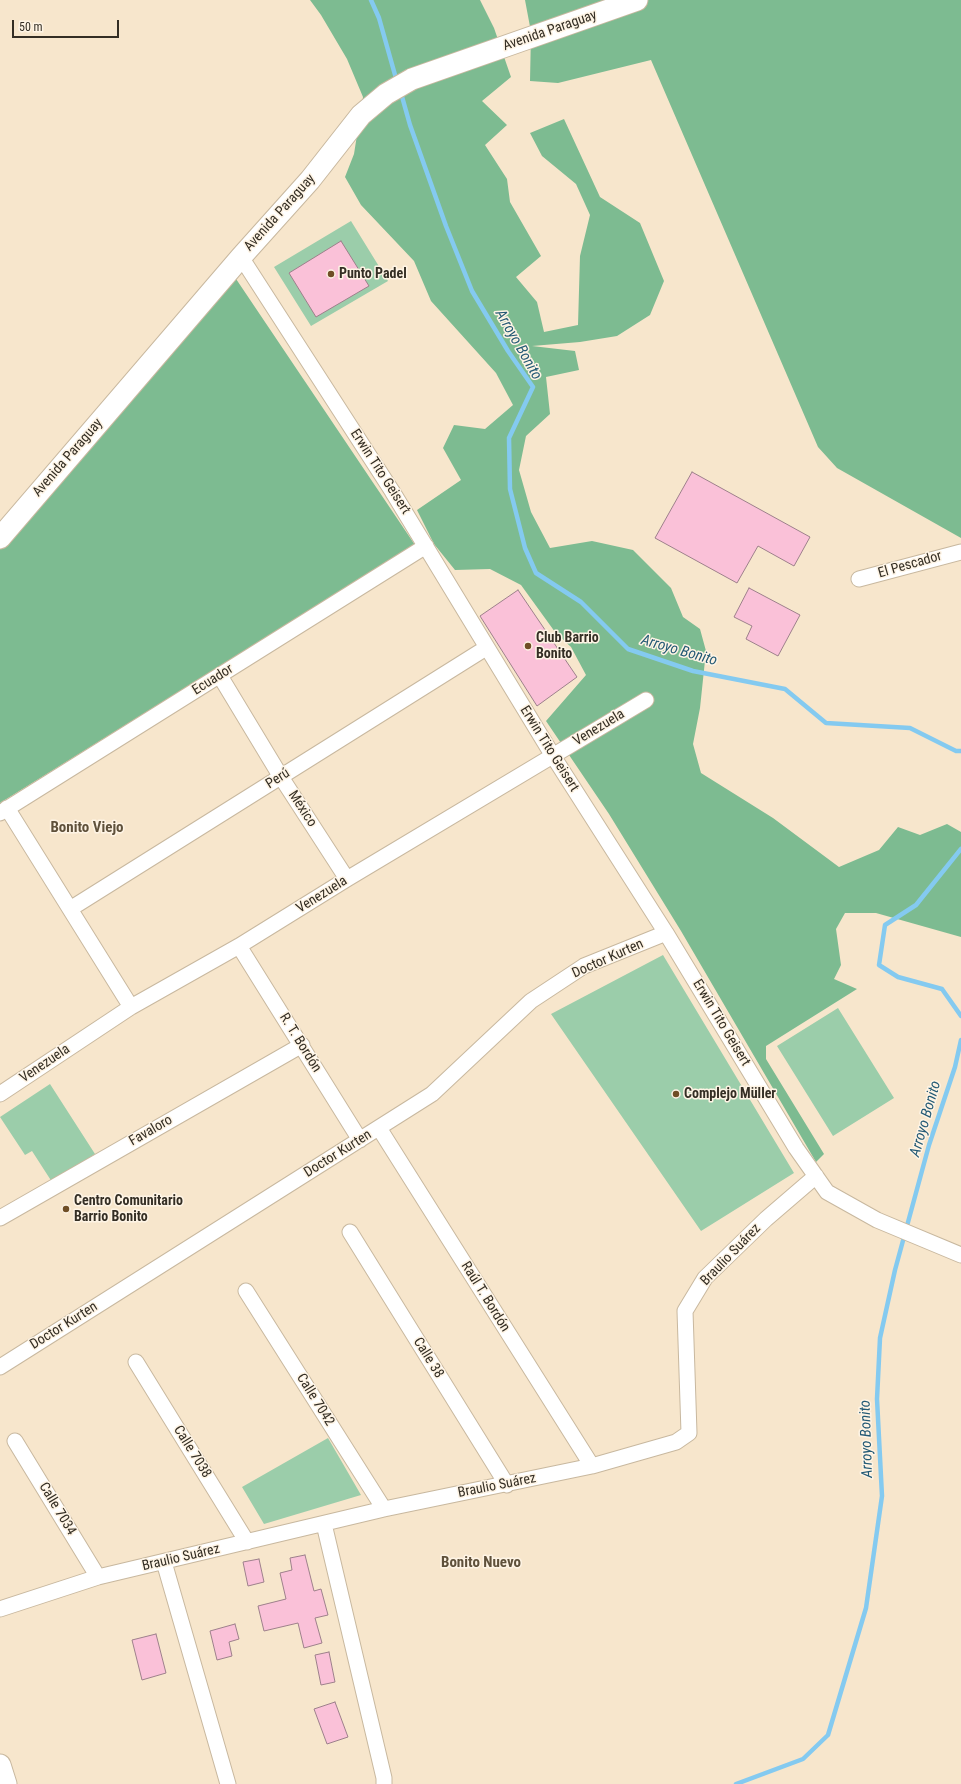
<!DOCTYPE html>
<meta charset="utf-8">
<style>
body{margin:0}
#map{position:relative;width:961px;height:1784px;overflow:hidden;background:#f7e6cc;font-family:"Roboto Condensed",sans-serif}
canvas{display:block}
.scale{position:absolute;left:12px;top:20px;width:107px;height:18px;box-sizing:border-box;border:2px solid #342e24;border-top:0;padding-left:5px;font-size:12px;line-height:14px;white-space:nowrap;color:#342e24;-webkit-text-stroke:3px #fef4e5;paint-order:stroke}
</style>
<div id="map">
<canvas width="961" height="1784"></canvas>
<div class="scale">50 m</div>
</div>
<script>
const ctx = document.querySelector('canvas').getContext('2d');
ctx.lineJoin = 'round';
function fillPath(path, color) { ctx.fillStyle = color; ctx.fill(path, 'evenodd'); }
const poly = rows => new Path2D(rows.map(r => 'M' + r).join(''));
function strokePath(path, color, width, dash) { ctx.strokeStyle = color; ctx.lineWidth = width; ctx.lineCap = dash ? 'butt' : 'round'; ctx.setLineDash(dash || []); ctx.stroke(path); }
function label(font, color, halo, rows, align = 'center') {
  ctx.font = font + ' "Roboto Condensed",sans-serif'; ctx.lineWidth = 3; ctx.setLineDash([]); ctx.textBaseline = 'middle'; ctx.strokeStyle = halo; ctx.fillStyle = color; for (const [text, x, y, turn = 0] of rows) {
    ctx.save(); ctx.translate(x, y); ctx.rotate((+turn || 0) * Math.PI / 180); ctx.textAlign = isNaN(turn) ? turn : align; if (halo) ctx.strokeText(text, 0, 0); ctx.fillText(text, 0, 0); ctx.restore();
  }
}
const green = poly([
 [351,221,388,281,311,326,274,267],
 [663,955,794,1173,701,1231,551,1014],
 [838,1008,894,1098,833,1136,777,1046],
 [50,1084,95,1154,52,1182,32,1151,25,1155,0,1117],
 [328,1438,361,1495,264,1524,242,1487]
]);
const forest = poly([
 [310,0,480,0,494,28,511,77,482,101,507,125,485,145,507,179,510,202,541,256,516,277,537,302,544,332,578,325,580,256,590,215,576,184,542,156,530,133,564,119,600,197,640,223,664,281,650,315,617,336,580,342,532,346,575,351,579,370,546,377,550,414,526,436,519,470,531,512,550,548,592,541,633,550,671,588,683,617,700,629,706,651,700,708,693,744,701,773,773,818,839,867,879,850,898,827,920,835,947,824,961,832,961,937,876,913,845,913,836,929,841,965,834,979,857,989,766,1046,766,1059,824,1154,816,1162,681,931,609,814,546,721,586,675,571,647,555,632,521,585,490,569,455,570,434,544,417,510,461,480,443,448,454,425,485,429,513,405,496,373,431,301,414,261,361,205,345,177,354,154,363,97,347,59,321,15],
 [525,0,961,0,961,538,837,468,818,447,651,60,558,83,530,81,531,32],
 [228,267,415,545,0,803,0,522]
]);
const stream = poly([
 [371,0,379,18,397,82],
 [401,93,410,125,446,226,472,291,508,351,533,387,509,438,510,489,525,548,536,573,581,602,628,649,693,671,785,689,826,723,910,728,956,751,961,751],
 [961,849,916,905,885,925,879,965,898,977,942,989,961,1016],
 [736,1784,803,1759,828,1735,866,1608,882,1496,877,1399,880,1338,895,1270,929,1145,955,1067,961,1040]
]);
const building = poly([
 [341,241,369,286,316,317,289,273,341,241],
 [692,472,810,537,794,566,758,546,737,583,655,538,692,472],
 [749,588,800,615,778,656,746,639,752,626,734,617,749,588],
 [518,590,577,677,537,706,480,616,518,590],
 [305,1555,314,1591,321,1589,328,1615,315,1618,322,1643,304,1648,298,1623,264,1631,258,1606,286,1599,280,1573,292,1570,290,1558,305,1555],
 [259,1559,264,1582,248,1586,243,1562,259,1559],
 [235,1624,239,1639,229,1642,232,1656,217,1660,210,1631,235,1624],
 [156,1634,166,1673,142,1680,132,1640,156,1634],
 [329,1652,335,1682,321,1685,315,1655,329,1652],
 [335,1702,348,1737,327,1744,314,1709,335,1702]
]);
const minor = poly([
 [241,257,392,491,553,756,666,933,796,1148,827,1192,877,1220,961,1255],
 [859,579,961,552],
 [220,676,281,777,347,879],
 [7,808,131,1007],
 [0,813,426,546],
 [70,909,486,648],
 [239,946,360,1140],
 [0,1094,131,1007,239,946,347,879,646,700],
 [379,1128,592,1466],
 [0,1218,302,1045],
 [350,1232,507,1485],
 [246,1291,384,1509],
 [136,1362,247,1542],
 [0,1367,432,1094,531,1001,584,966,666,933],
 [15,1441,98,1577],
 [324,1524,384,1778,384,1784],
 [164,1562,228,1784],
 [0,1609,98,1577,384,1509,592,1466,676,1442,689,1433,685,1311,705,1278,766,1219,816,1176]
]);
const secondary = poly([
 [0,538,241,257,310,180,361,115,386,94,412,79,637,0],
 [0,1765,6,1784]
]);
const markers = [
 [331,274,4,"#6f4e25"],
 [528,646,4,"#6f4e25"],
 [676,1094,4,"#6f4e25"],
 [66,1209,4,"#6f4e25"]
];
const streetNames = [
 ["Avenida Paraguay",550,31,-19],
 ["Avenida Paraguay",280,213,-48],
 ["Avenida Paraguay",68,458,-49],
 ["Erwin Tito Geisert",380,472,57],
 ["El Pescador",910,565,-16],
 ["Ecuador",213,680,-32],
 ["Venezuela",599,728,-31],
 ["Erwin Tito Geisert",549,749,58],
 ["Perú",278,779,-32],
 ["México",302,809,57],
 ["Venezuela",322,895,-32],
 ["Doctor Kurten",608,959,-24],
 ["Erwin Tito Geisert",721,1023,59],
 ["R. T. Bordón",300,1043,58],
 ["Venezuela",45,1064,-34],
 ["Favaloro",151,1131,-30],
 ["Doctor Kurten",338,1154,-32],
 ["Braulio Suárez",731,1255,-46],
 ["Raúl T. Bordón",485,1297,58],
 ["Doctor Kurten",64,1326,-32],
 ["Calle 38",428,1358,58],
 ["Calle 7042",315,1400,58],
 ["Calle 7038",192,1452,58],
 ["Braulio Suárez",497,1486,-11],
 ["Calle 7034",57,1509,59],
 ["Braulio Suárez",181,1558,-13]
];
const poiNames = [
 ["Punto Padel",339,274],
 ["Club Barrio",536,638],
 ["Bonito",536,654],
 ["Complejo Müller",684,1094],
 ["Centro Comunitario",74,1201],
 ["Barrio Bonito",74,1217]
];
const waterNames = [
 ["Arroyo Bonito",518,345,60],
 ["Arroyo Bonito",679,651,16],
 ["Arroyo Bonito",926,1119,-74],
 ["Arroyo Bonito",867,1439,-92]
];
const neighbourhoodNames = [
 ["Bonito Viejo",87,828],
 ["Bonito Nuevo",481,1563]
];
fillPath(green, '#9bcdaa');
fillPath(forest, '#7dbb91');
strokePath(stream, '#84caf0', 4.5);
fillPath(building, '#fac1d8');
strokePath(building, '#9d808b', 1);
strokePath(minor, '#c8b89f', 17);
strokePath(secondary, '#c8b89f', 23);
strokePath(minor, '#fff', 15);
strokePath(secondary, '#fff', 21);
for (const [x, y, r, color] of markers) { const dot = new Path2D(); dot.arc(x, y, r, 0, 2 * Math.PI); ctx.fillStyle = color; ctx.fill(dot); strokePath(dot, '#fef4e5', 1.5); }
label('14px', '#342e24', '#fef4e5', streetNames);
label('bold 14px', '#342e24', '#fef4e5', poiNames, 'left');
label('italic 15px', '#245a75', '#fef4e5', waterNames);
label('bold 15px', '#5f513b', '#fef4e5', neighbourhoodNames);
</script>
